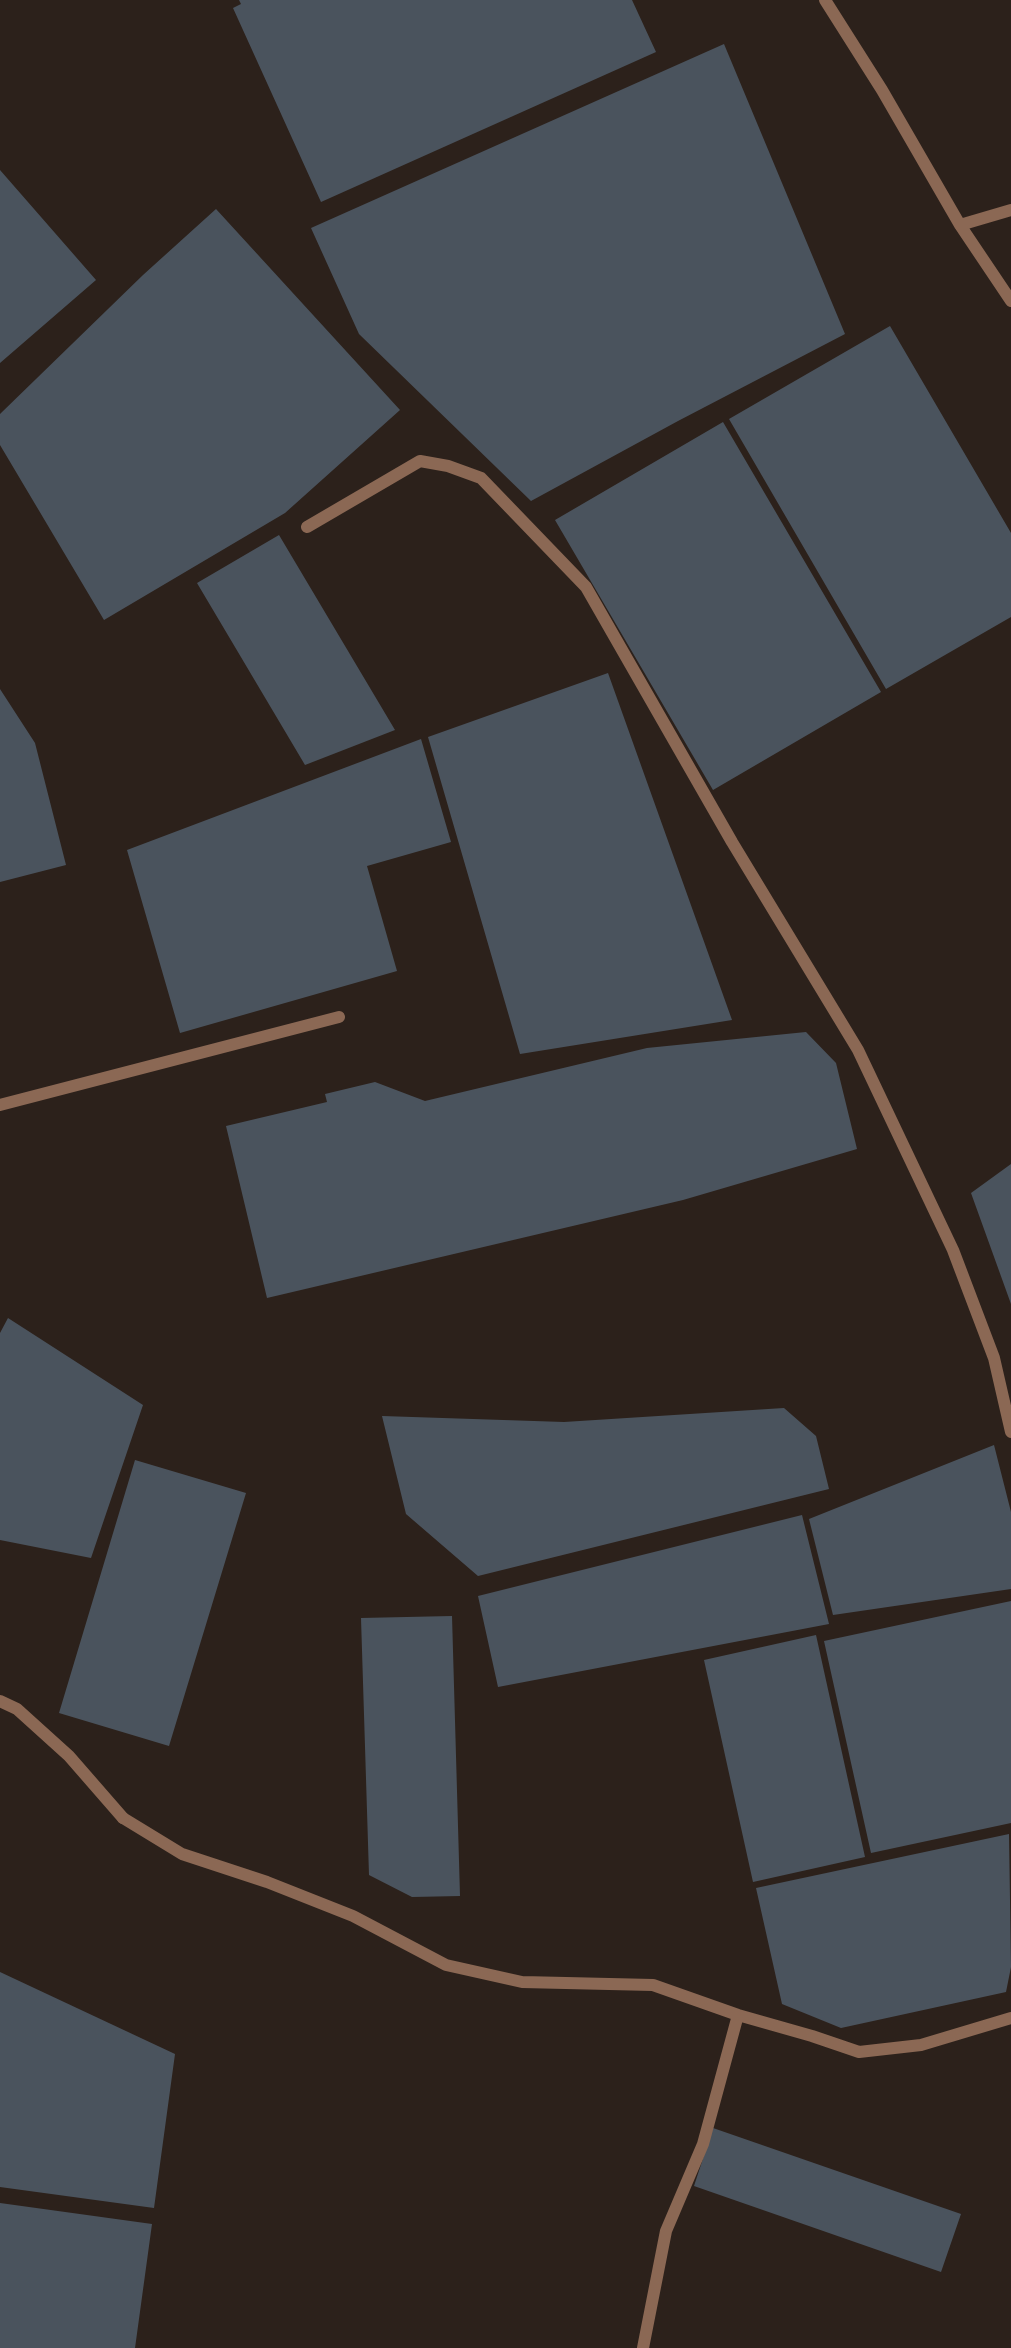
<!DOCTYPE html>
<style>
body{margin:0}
canvas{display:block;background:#2c211b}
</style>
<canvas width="1011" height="2348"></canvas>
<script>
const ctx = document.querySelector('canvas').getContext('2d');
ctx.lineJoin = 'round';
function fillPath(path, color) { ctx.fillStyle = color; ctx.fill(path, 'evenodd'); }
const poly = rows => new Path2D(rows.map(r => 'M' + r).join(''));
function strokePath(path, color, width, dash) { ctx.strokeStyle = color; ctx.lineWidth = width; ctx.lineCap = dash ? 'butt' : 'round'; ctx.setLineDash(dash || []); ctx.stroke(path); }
const building = poly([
 [239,0,632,0,656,52,321,202,233,8,241,4],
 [724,44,845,334,678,421,531,501,359,334,311,228],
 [0,170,96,280,0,363],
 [216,209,400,410,285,513,104,620,0,445,0,414,143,275],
 [890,326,1011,533,1011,617,886,689,729,419],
 [723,422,881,692,713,790,555,520],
 [279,535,395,730,305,765,197,583],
 [608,673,732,1020,520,1054,428,737],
 [0,689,35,743,66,865,0,882],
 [421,739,451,842,367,866,397,971,180,1033,127,850],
 [806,1032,836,1063,857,1149,683,1200,267,1298,226,1126,327,1102,325,1094,375,1082,425,1101,647,1048],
 [1011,1164,1011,1304,971,1193],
 [8,1318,143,1405,91,1558,0,1540,0,1333],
 [784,1408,816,1436,829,1489,478,1576,406,1514,382,1416,564,1422],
 [994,1445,1011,1512,1011,1589,833,1615,809,1519],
 [135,1460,246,1493,169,1746,59,1713],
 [802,1515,829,1624,498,1687,478,1596],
 [1011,1601,1011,1823,871,1853,824,1641],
 [452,1616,460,1896,412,1897,369,1875,361,1618],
 [816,1635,865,1857,753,1882,704,1660],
 [1009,1834,1011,1967,1006,1992,841,2028,782,2004,756,1888],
 [0,1972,175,2054,154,2208,0,2187],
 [713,2128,961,2214,941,2272,694,2186],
 [0,2203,152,2224,135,2348,0,2348]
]);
const lane = poly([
 [825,0,882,90,960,225,1011,301],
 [960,225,1011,210],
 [307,527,420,461,448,466,481,478,586,587,732,842,858,1050,953,1250,994,1358,1011,1432],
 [0,1105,339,1017],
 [123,1818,182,1854,267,1882,353,1916,446,1965,522,1982,653,1985,738,2015,812,2036,859,2052,921,2045,1011,2018],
 [643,2348,666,2231,703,2144,738,2015]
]);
const street = poly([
 [0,1701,17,1709,69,1756,123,1818]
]);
fillPath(building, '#4a535d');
strokePath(lane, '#8b6854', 12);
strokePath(street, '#8b6854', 12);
</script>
